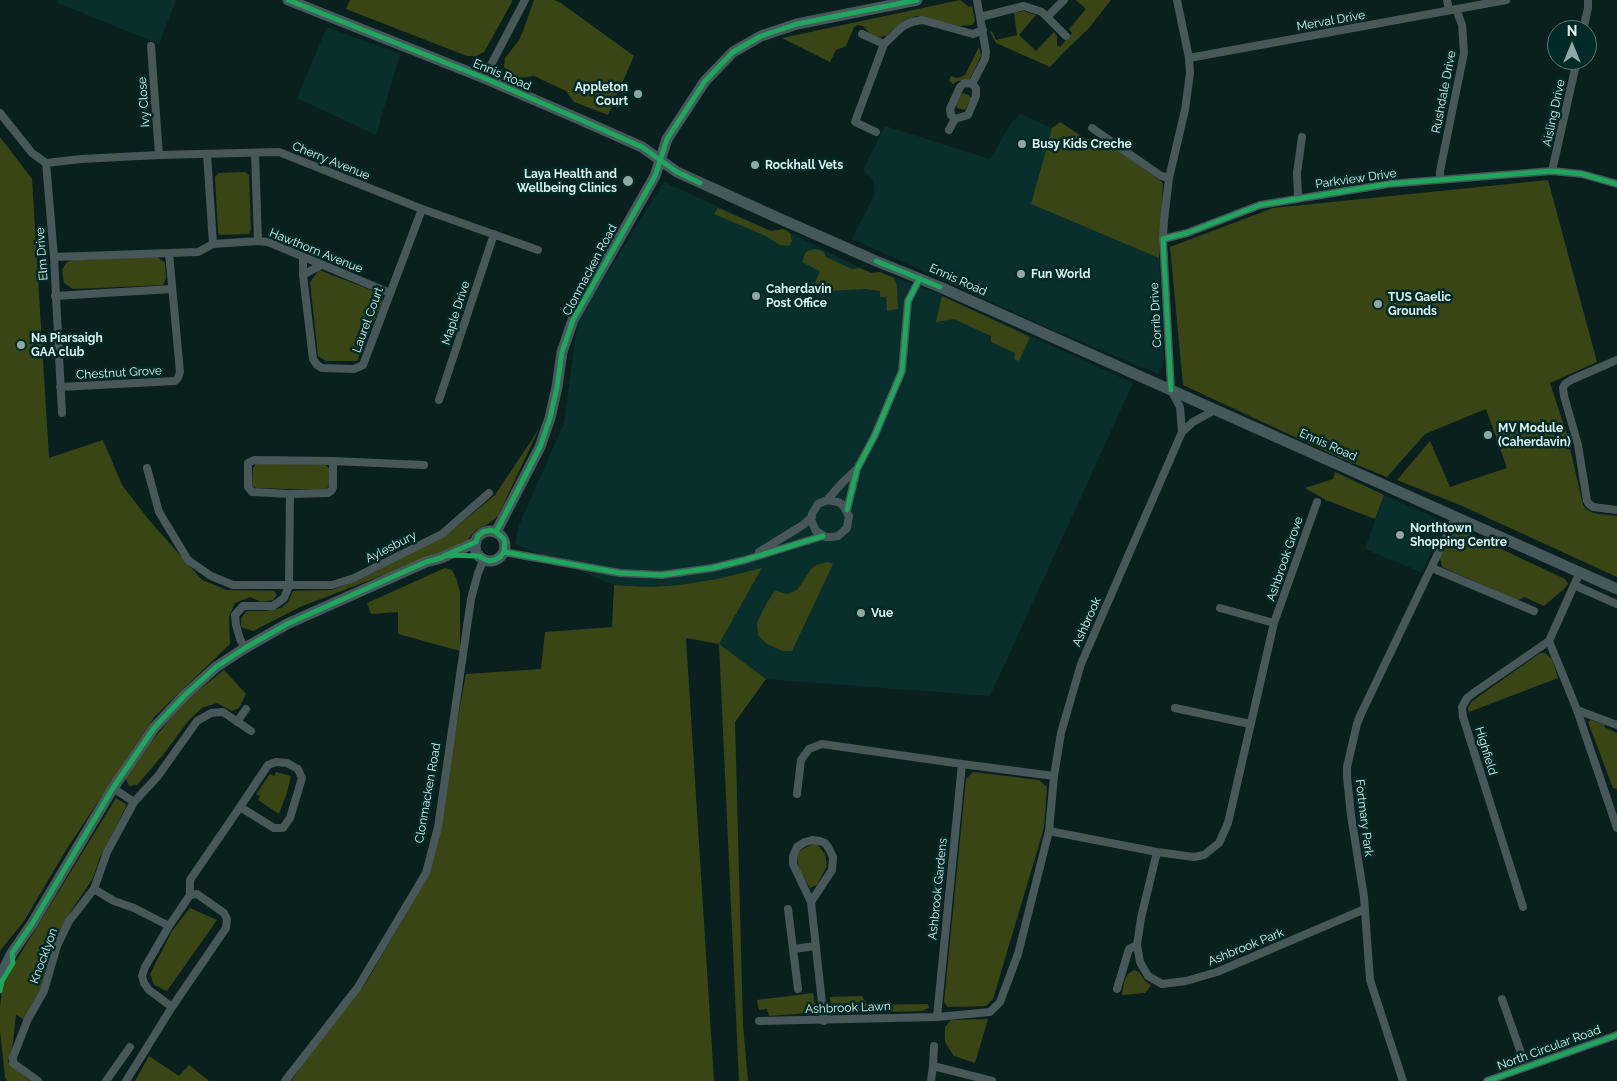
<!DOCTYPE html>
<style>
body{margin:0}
#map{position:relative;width:1617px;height:1081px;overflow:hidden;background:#0a201f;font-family:Raleway,sans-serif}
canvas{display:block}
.north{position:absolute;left:1547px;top:20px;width:50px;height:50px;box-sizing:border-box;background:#002a27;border:1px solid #587a77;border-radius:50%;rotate:0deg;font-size:14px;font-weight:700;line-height:20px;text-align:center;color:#dcf1ee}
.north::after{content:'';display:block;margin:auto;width:18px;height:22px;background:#92a8a6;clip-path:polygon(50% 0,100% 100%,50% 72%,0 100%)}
</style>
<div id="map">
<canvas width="1617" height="1081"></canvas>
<div class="north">N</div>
</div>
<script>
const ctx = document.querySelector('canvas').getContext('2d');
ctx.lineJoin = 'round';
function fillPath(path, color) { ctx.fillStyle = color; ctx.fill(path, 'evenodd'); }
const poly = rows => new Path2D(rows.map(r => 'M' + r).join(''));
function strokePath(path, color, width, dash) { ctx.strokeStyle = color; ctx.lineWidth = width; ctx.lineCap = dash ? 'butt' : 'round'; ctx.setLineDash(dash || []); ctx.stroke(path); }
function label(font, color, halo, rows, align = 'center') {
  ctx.font = font + ' Raleway,sans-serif'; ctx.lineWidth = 5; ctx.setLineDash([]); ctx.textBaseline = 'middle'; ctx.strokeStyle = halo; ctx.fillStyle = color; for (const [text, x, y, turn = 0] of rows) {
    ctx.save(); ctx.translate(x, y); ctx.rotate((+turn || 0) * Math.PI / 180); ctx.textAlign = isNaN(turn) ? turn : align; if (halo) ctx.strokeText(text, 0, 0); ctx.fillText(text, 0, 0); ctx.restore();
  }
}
const built = poly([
 [59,0,176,0,159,44,58,3],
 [327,27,400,54,376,135,297,98],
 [1021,114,1052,128,1031,204,1159,258,1164,358,1163,365,1158,374,1053,330,852,239,875,194,873,179,863,170,885,126,990,159,1012,122],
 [664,182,771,231,783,229,860,268,871,273,880,272,932,291,1133,383,990,696,766,679,719,644,762,569,717,579,679,585,650,587,614,585,515,544,519,525,564,423,577,326,591,299],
 [1384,495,1436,518,1446,524,1421,572,1365,549]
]);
const green = poly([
 [350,0,512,0,512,2,484,52,476,56,467,56,346,9],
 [534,0,554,0,561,3,634,56,608,115,574,102,566,91,534,76,519,78,510,75,504,67,505,58,519,40,523,31],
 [960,0,969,7,972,6,975,20,974,23,972,25,959,26,917,16,903,21,887,35,881,37,876,36,870,33,863,26,858,25,854,27,846,46,836,50,830,62,782,38],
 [1076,0,1111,0,1089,28,1066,50,1050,67,996,43,990,32,992,31,996,40,1017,35,1014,13,1024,11,1036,15,1019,35,1036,51,1054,32,1057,36,1057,45,1060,47,1072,33,1069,29,1086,9],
 [979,47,981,56,969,81,958,81,953,84,949,81,951,76,957,78,965,75],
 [962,93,969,95,971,98,965,110,957,108,956,105],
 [1060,122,1086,139,1102,138,1163,183,1159,258,1031,204,1052,128],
 [0,137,32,179,49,458,103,440,122,485,149,520,202,580,227,590,274,591,277,595,273,600,262,602,250,597,235,603,229,617,230,644,155,716,66,850,24,921,0,951],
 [245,172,249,175,251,230,249,234,219,235,218,232,215,177,219,173],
 [1548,180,1597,362,1550,383,1567,435,1583,505,1586,509,1591,512,1599,514,1617,516,1617,577,1460,505,1397,480,1430,441,1450,487,1507,468,1486,409,1503,402,1425,434,1387,477,1340,458,1183,385,1170,247,1273,208],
 [718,208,771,231,783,229,790,233,792,241,789,246,780,245,766,236,714,214],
 [816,249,824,252,826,257,852,269,860,268,871,273,880,272,894,278,897,285,898,309,887,311,886,297,880,297,880,291,865,289,811,292,820,271,802,262,806,252,810,250],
 [156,256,165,263,166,278,163,285,73,289,64,283,62,270,66,263,72,260],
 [319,270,379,293,383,301,357,361,326,361,318,356,310,282],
 [942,296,1030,337,1019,361,1014,359,1015,353,991,342,991,336,954,319,936,322],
 [539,429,498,516,488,524,476,530,464,544,300,607,253,631,241,627,241,618,247,611,265,611,281,608,288,602,293,591,332,590,359,580,444,537,495,495],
 [256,463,325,465,330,469,329,486,325,490,256,488,252,486,253,468],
 [1335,472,1384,495,1375,519,1326,500,1305,488,1333,479],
 [1454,527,1565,579,1568,584,1565,588,1544,606,1524,597,1521,599,1517,600,1442,567,1440,558],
 [828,562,833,564,792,651,783,651,767,644,758,635,757,623,765,606,774,592,776,591,786,594,793,592,798,589,811,569,816,565],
 [445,568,452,570,456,578,460,592,460,651,398,634,398,612,371,614,367,603],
 [762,568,719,644,766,679,735,722,743,1025,748,1081,739,1081,719,644,686,638,714,1081,291,1081,314,1048,364,986,429,875,466,674,541,669,545,632,612,627,614,585,650,587,679,585,717,579],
 [1540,653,1545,653,1552,659,1558,678,1469,712,1468,708,1471,702],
 [224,670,246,694,239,708,232,711,217,703,202,708,189,720,163,755,137,785,129,786,124,775,185,701],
 [1591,720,1605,725,1604,727,1617,733,1617,789,1613,788,1588,722],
 [276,772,291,776,287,793,279,814,258,800,260,796,256,794,270,774,274,776],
 [973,772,1039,780,1047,787,1044,828,993,999,986,1006,948,1007,944,1002,966,779],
 [116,798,127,805,100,857,93,878,69,914,50,953,41,989,24,1020,16,1014,13,1043,8,1062,30,1081,7,1081,5,1077,0,1031,0,1007,3,982],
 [814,843,818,845,825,854,827,866,817,885,810,888,800,871,796,856,799,851],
 [190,908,217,920,167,991,154,985,150,974,172,931],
 [1134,970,1139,972,1145,981,1151,985,1145,993,1122,995,1124,982,1128,974],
 [813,993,815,1006,808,1013,769,1016,767,1009,759,1010,757,1000],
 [862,996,867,1005,928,1004,929,1008,922,1011,842,1013,831,1006,830,997],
 [988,1019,975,1063,954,1056,945,1042,945,1027,951,1020],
 [149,1056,179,1076,189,1065,209,1081,135,1081]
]);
const street = poly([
 [1177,0,1189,58,1190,73,1185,110,1169,178,1164,220,1163,239,1171,390,1180,407,1182,432,1081,664,1061,733,1054,776,1049,831,1157,852,1194,857,1204,855,1219,843,1228,823,1274,623,1317,502],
 [1447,0,1449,10],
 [980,17,1024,6,1042,12,1066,36],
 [1047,17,1064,0],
 [1583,30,1588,8,1588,0],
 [862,34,884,44],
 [151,46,159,155],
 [1189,58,1506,0],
 [484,78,525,0],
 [972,84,985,59,986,52,977,0],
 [0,113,32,153,46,163,54,257,62,413],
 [1092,128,1161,176,1169,178],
 [949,130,955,119,951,115,950,109,960,87,965,83,972,84,976,88,976,96,968,115,955,119],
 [876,132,855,122,884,44,903,26,912,22,922,20,973,34,983,30],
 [255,153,258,241],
 [207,154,213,244],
 [46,163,81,159,159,155,279,152,422,209,538,250],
 [1552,171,1577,60],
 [1440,179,1440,171,1464,53,1462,25,1456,9],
 [1298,198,1297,173,1302,137],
 [1163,239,1187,233,1260,205,1388,184,1552,171,1582,174,1617,184],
 [54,257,198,252,213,244,258,241,268,242,390,293],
 [303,257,303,275,313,359,317,365,322,368,354,369,363,365,422,209],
 [303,275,321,265],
 [55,296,172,289],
 [1617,360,1571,380,1565,384,1563,388,1564,396,1578,445,1587,501,1589,504,1593,507,1617,510],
 [60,387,175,381,178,378,180,372,169,253],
 [439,400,494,234],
 [1182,432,1193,422,1215,410],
 [147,468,159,512,188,560,211,576,233,585,332,585,354,578,442,534,489,493],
 [290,494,328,493,332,490,333,487,333,461],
 [827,500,838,502,843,505,849,516,847,528,838,536,832,537,826,537,816,531,811,520,812,514,818,504,827,500,843,482,857,469],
 [847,510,857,469,875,435,902,371,908,301,920,278],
 [504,552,620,573,662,575,712,568,745,560,823,536],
 [759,552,803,525,812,517],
 [1432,568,1534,611],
 [1574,585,1617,604],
 [1220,608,1274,623],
 [1549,641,1577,710,1617,828],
 [245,648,240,639,236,625,235,615,243,606,273,606,284,598,289,586,290,494,252,492,248,487,248,463,254,460,333,461,424,465],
 [1175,708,1250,724],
 [1577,710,1617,725],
 [237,722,246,709],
 [797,794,801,760,809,749,822,744,962,764],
 [134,802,158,776,197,721,211,713,223,712,251,731],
 [1157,852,1141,918,1137,945,1140,962,1148,976,1162,984,1186,981,1217,972,1365,909],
 [94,889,114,901,134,908,169,926,190,895,197,894,224,913,227,919,226,928,172,1007,126,1081],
 [190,895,190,880,240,807,268,765,276,762,287,763,298,769,302,778,290,818,283,828,274,828,240,807],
 [811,902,832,870,833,857,828,847,825,843,820,841,812,840,805,842,797,847,793,856,793,864,811,902,824,1021],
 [1523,907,1463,717,1462,707,1467,698,1472,694,1549,641,1580,572],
 [788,909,798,989],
 [169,926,145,967,142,976,144,983,149,990,172,1007],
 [793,949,816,946],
 [1117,989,1129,949,1137,945],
 [1502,999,1526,1067],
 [937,1017,962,764,1054,776],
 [759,1021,937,1017,990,1012,1000,1002,1018,954,1049,831],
 [933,1066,934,1046],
 [38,1081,13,1063,13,1057,28,1019,44,991,57,946,69,921,94,889,107,852,134,802,113,788],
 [106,1081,130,1047],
 [285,1081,358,987,426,873,438,827,471,599,478,573,484,559],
 [931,1081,933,1066,992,1081],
 [1403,1081,1370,980,1364,897,1351,815,1347,777,1347,767,1357,724,1360,716,1456,516],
 [1487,1081,1617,1035]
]);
const secondary = poly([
 [288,0,484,78,579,119,642,147,677,172,776,217,876,261,940,287,1617,589],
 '475 546a15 15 0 1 1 30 0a15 15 0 1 1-30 0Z',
 [496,532,540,447,550,418,557,387,562,352,573,320,655,176,667,139,705,81,733,52,761,36,797,24,917,0],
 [0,977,12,953,32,924,113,788,154,728,184,696,216,667,245,648,287,624,426,562,441,558,476,542]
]);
const cycleway = poly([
 [288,0,484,78,579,119,642,147,677,172,700,183],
 [876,261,940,287],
 [1171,390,1163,239,1187,233,1260,205,1388,184,1552,171,1582,174,1617,184],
 [847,510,857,469,875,435,902,371,908,301,920,278],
 [496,532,540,447,550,418,557,387,562,352,573,320,655,176,667,139,705,81,733,52,761,36,797,24,917,0],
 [504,552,620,573,662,575,712,568,745,560,823,536],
 [0,991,2,981,13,963,12,953,32,924,113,788,154,728,184,696,216,667,245,648,287,624,426,562,441,558,446,555,476,542,478,536,483,532,490,530,496,532,503,538,505,542,504,552,500,557,495,560,489,561,484,559,479,556,446,555],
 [1487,1081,1617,1035]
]);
const markers = [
 [638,94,5,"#92a8a6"],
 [1022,144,5,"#92a8a6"],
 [755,165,5,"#92a8a6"],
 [628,181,6,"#92a8a6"],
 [1021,274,5,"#92a8a6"],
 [756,296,5,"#92a8a6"],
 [1378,304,5,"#92a8a6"],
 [21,345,5,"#92a8a6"],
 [1488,435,5,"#92a8a6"],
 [1400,535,5,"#92a8a6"],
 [861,613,5,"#92a8a6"]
];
const streetNames = [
 ["Merval Drive",1331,21,-10],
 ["Ennis Road",502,75,23],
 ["Rushdale Drive",1444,92,-79],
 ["Ivy Close",144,102,-94],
 ["Aisling Drive",1554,113,-78],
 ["Cherry Avenue",331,161,22],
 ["Parkview Drive",1356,179,-8],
 ["Hawthorn Avenue",316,251,22],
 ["Elm Drive",42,254,-94],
 ["Clonmacken Road",590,270,-62],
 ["Ennis Road",958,280,24],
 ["Maple Drive",456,313,-72],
 ["Corrib Drive",1156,315,-93],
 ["Laurel Court",368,320,-70],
 ["Chestnut Grove",119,373,-3],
 ["Ennis Road",1328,445,24],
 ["Aylesbury",391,547,-27],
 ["Ashbrook Grove",1285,559,-71],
 ["Ashbrook",1087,622,-66],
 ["Highfield",1486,751,73],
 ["Clonmacken Road",428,793,-80],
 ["Fortmary Park",1364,818,83],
 ["Ashbrook Gardens",938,889,-84],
 ["Ashbrook Park",1246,947,-22],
 ["Knocklyon",44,956,-70],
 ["Ashbrook Lawn",848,1008,-2],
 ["North Circular Road",1549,1048,-20]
];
const poiNames = [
 ["Appleton",628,87,"right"],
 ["Court",628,101,"right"],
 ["Busy Kids Creche",1032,144],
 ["Rockhall Vets",765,165],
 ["Laya Health and",617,174,"right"],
 ["Wellbeing Clinics",617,188,"right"],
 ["Fun World",1031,274],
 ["Caherdavin",766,289],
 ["Post Office",766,303],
 ["TUS Gaelic",1388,297],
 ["Grounds",1388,311],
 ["Na Piarsaigh",31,338],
 ["GAA club",31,352],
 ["MV Module",1498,428],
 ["(Caherdavin)",1498,442],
 ["Northtown",1410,528],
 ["Shopping Centre",1410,542],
 ["Vue",871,613]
];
fillPath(built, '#092f2c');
fillPath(green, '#3a4515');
strokePath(street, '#47575a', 8);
strokePath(secondary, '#46585b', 11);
strokePath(cycleway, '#20a55d', 5);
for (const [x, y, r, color] of markers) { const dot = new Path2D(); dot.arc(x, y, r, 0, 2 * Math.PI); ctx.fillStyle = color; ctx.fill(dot); strokePath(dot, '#002a27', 2); }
label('12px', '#dcf1ee', '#002a27', streetNames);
label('bold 12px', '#dcf1ee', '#002a27', poiNames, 'left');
</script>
